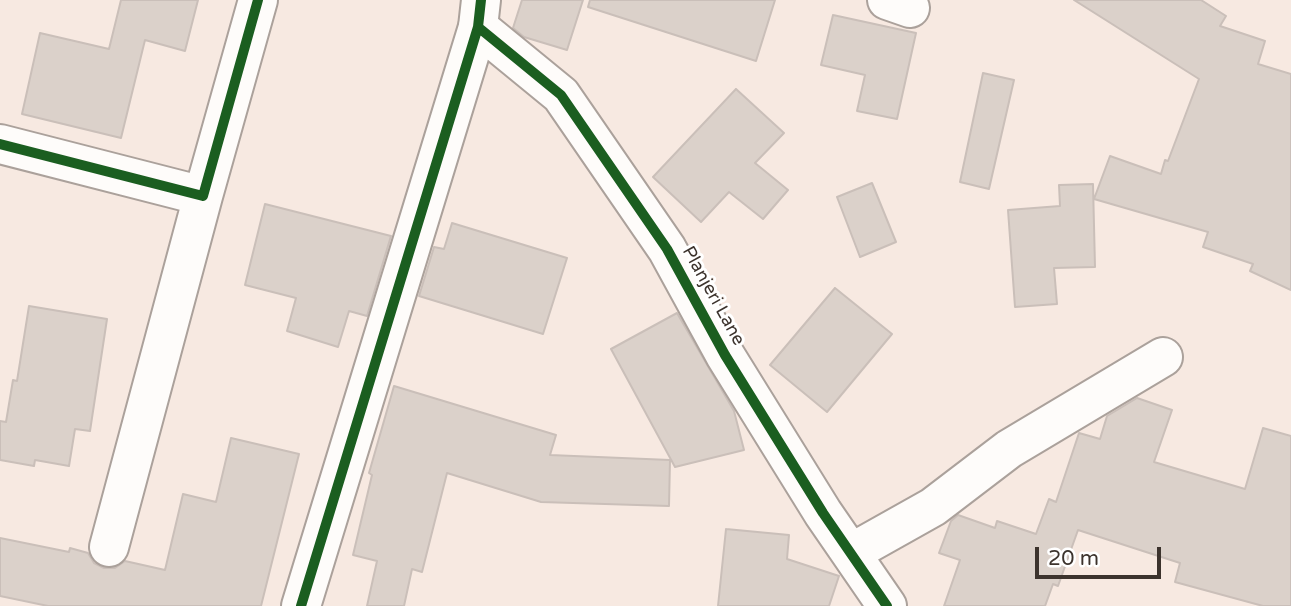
<!DOCTYPE html>
<style>
body{margin:0}
#map{position:relative;width:1291px;height:606px;overflow:hidden;background:#f7e9e1;font-family:"Varela Round",sans-serif}
canvas{display:block}
.scale{position:absolute;left:1035px;top:547px;width:126px;height:32px;box-sizing:border-box;border:4px solid #3c332d;border-top:0;padding-left:9px;font-size:21px;line-height:24px;white-space:nowrap;color:#3c332d;-webkit-text-stroke:5px #fff;paint-order:stroke}
</style>
<div id="map">
<canvas width="1291" height="606"></canvas>
<div class="scale">20 m</div>
</div>
<script>
const ctx = document.querySelector('canvas').getContext('2d');
ctx.lineJoin = 'round';
function fillPath(path, color) { ctx.fillStyle = color; ctx.fill(path, 'evenodd'); }
const poly = rows => new Path2D(rows.map(r => 'M' + r).join(''));
function strokePath(path, color, width, dash) { ctx.strokeStyle = color; ctx.lineWidth = width; ctx.lineCap = dash ? 'butt' : 'round'; ctx.setLineDash(dash || []); ctx.stroke(path); }
function label(font, color, halo, rows, align = 'center') {
  ctx.font = font + ' "Varela Round",sans-serif'; ctx.lineWidth = 6; ctx.setLineDash([]); ctx.textBaseline = 'middle'; ctx.strokeStyle = halo; ctx.fillStyle = color; for (const [text, x, y, turn = 0] of rows) {
    ctx.save(); ctx.translate(x, y); ctx.rotate((+turn || 0) * Math.PI / 180); ctx.textAlign = isNaN(turn) ? turn : align; if (halo) ctx.strokeText(text, 0, 0); ctx.fillText(text, 0, 0); ctx.restore();
  }
}
const building = poly([
 [121,0,198,0,185,51,145,40,121,138,22,114,40,33,109,49,121,0],
 [522,0,583,0,567,50,524,37,513,28,522,0],
 [590,0,775,0,756,61,588,7,590,0],
 [1074,0,1201,0,1226,16,1220,26,1265,41,1258,64,1291,74,1291,290,1250,271,1253,264,1203,247,1208,232,1094,199,1110,156,1161,174,1165,160,1168,161,1199,79,1074,0],
 [833,15,916,33,897,119,857,111,865,75,821,65,833,15],
 [983,73,1014,80,989,189,960,182,983,73],
 [736,89,784,133,755,163,788,190,763,219,729,192,701,222,653,177,736,89],
 [872,183,896,242,860,257,837,197,872,183],
 [1093,184,1095,267,1054,268,1057,304,1015,307,1008,210,1060,206,1059,185,1093,184],
 [265,204,391,236,367,316,349,311,338,347,287,331,296,298,245,285,265,204],
 [452,223,567,258,543,334,419,296,434,247,444,249,452,223],
 [835,288,892,334,827,412,770,365,835,288],
 [29,306,107,319,90,431,75,429,69,466,35,460,34,466,0,460,0,421,6,422,13,380,17,381,29,306],
 [677,313,734,411,744,450,675,467,611,349,677,313],
 [394,386,556,435,550,455,670,460,669,506,541,502,447,473,422,572,412,569,404,606,367,606,377,561,353,555,372,475,369,473,394,386],
 [1137,398,1172,410,1154,462,1245,489,1263,428,1291,436,1291,606,1263,606,1175,582,1180,563,1078,530,1058,586,1053,584,1045,606,944,606,960,560,939,553,951,521,958,515,995,528,997,521,1036,534,1049,499,1056,502,1079,433,1100,439,1107,416,1137,398],
 [231,438,299,454,261,606,48,606,0,596,0,538,69,552,70,548,88,553,94,563,104,568,115,568,125,561,165,570,183,494,216,502,231,438],
 [726,529,789,535,787,559,839,576,829,606,718,606,726,529]
]);
const minor = poly([
 [887,0,910,8],
 [478,27,561,95,667,249,725,355,823,513,887,606],
 [0,144,203,196,258,0],
 [109,547,203,196],
 [851,553,933,507,1009,449,1163,357]
]);
const tertiary = poly([
 [301,606,478,27,481,0]
]);
const cycleway = poly([
 [478,27,561,95,667,249,725,355,823,513,887,606],
 [0,144,203,196,258,0],
 [301,606,478,27,481,0]
]);
const streetNames = [
 ["Planjeri Lane",713,296,61]
];
fillPath(building, '#dbd1ca');
strokePath(building, '#cabfb9', 2);
strokePath(minor, '#aba19b', 42);
strokePath(tertiary, '#aba19b', 42);
strokePath(minor, '#fefcfa', 38);
strokePath(tertiary, '#fefcfa', 38);
strokePath(cycleway, '#1b5e20', 10);
label('18px', '#3c332d', '#fff', streetNames);
</script>
